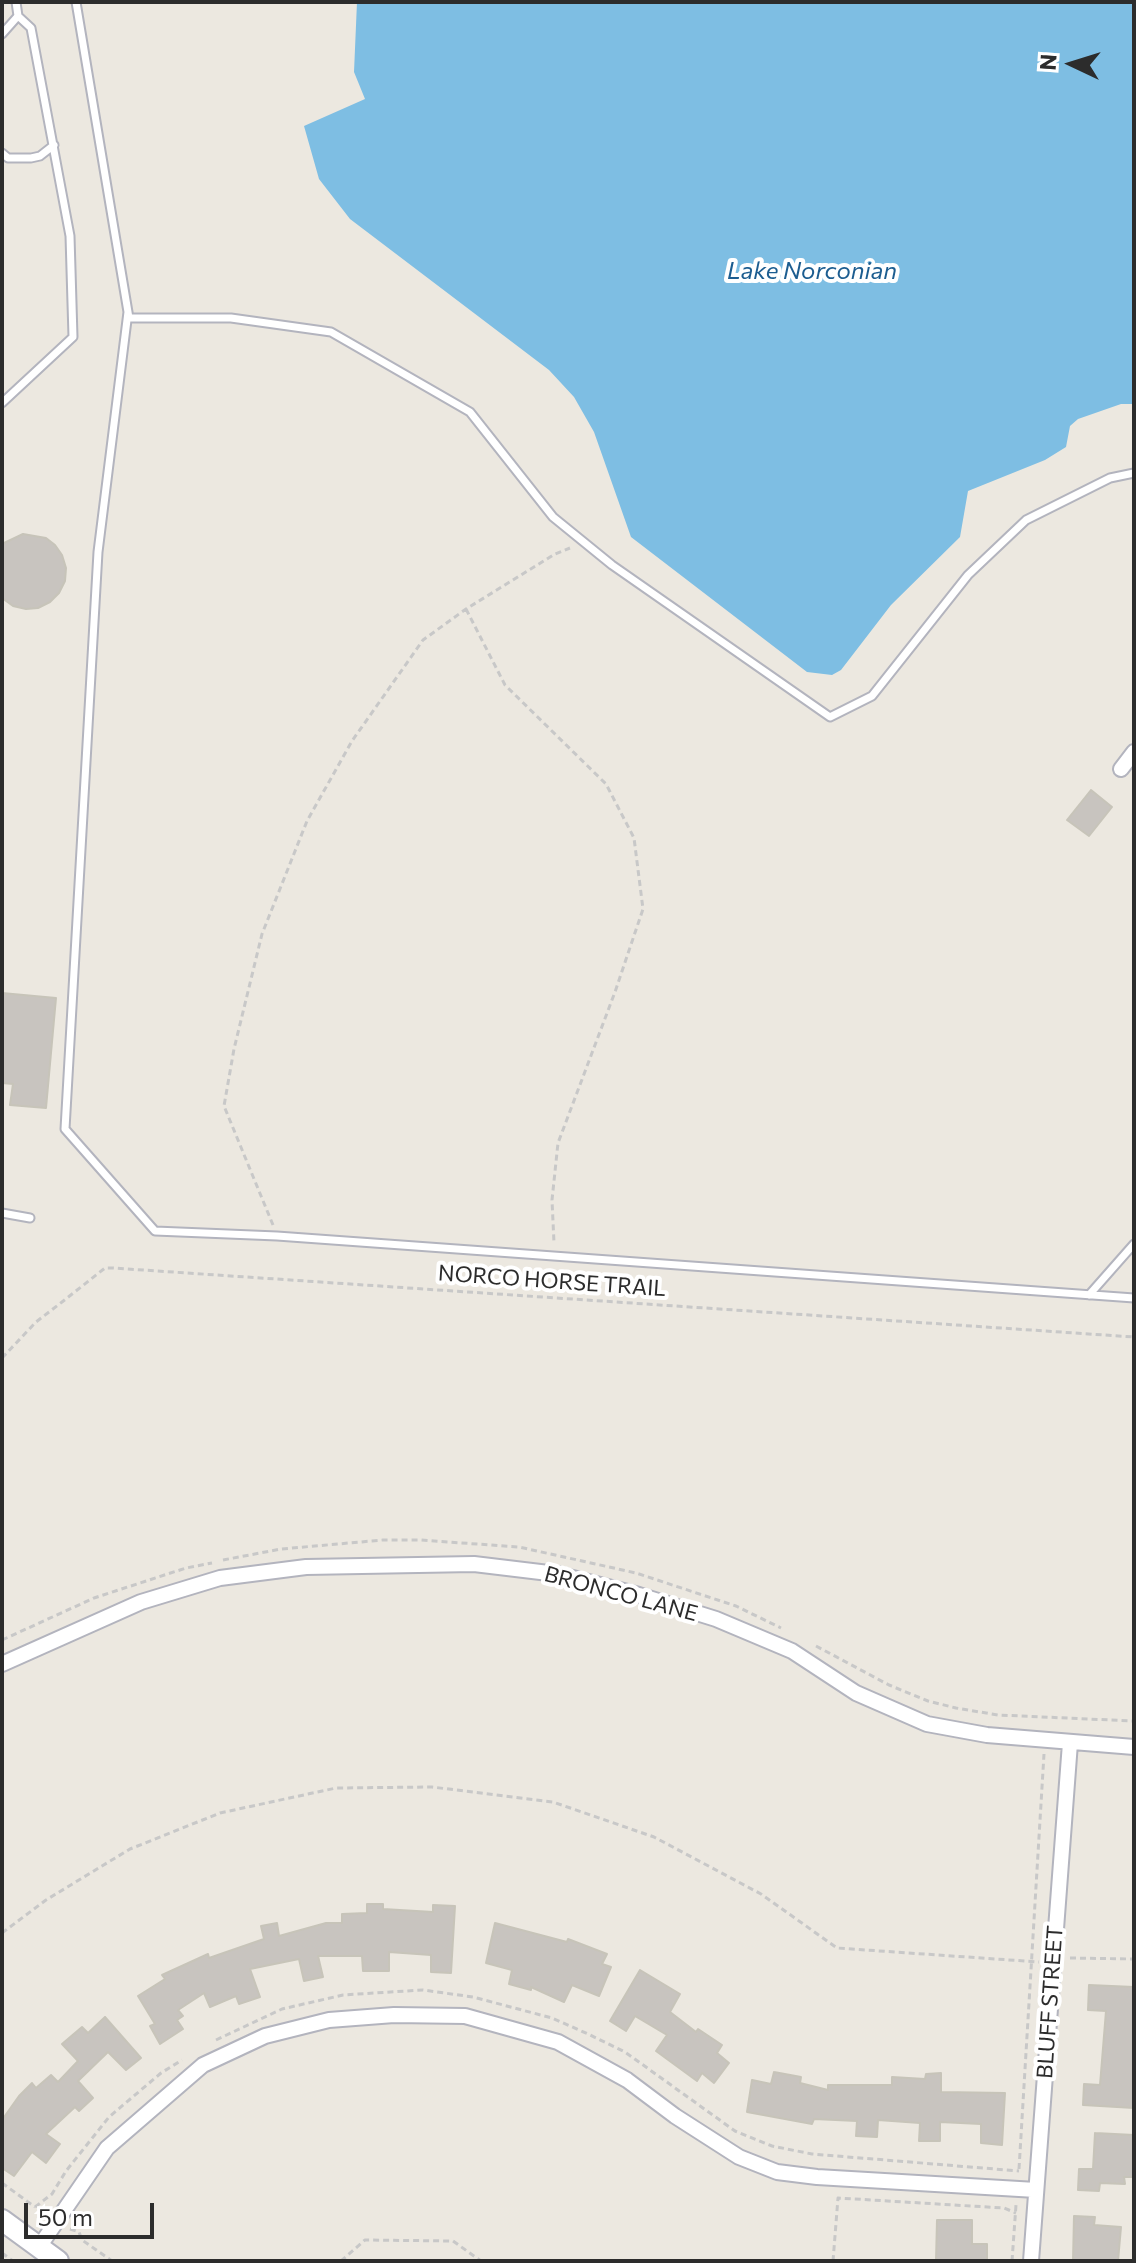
<!DOCTYPE html>
<style>
body{margin:0}
#map{position:relative;width:1136px;height:2263px;overflow:hidden;background:#ece8e0;font-family:Commissioner,sans-serif}
canvas{display:block}
.frame{position:absolute;inset:0;border:4px solid #2c2c2c;pointer-events:none}
.north{position:absolute;left:1032px;top:24px;width:80px;height:80px;-webkit-text-stroke:6px #fff;paint-order:stroke;rotate:274deg;font-size:22px;font-weight:700;line-height:32px;text-align:center;color:#2c2c2c}
.north::after{content:'';display:block;margin:auto;width:28px;height:36px;background:#2c2c2c;clip-path:polygon(50% 0,100% 100%,50% 72%,0 100%)}
.scale{position:absolute;left:24px;top:2203px;width:130px;height:36px;box-sizing:border-box;border:4px solid #2c2c2c;border-top:0;padding-left:10px;font-size:24px;line-height:28px;white-space:nowrap;color:#2c2c2c;-webkit-text-stroke:6px #fff;paint-order:stroke}
</style>
<div id="map">
<canvas width="1136" height="2263"></canvas>
<div class="frame"></div>
<div class="north">N</div>
<div class="scale">50 m</div>
</div>
<script>
const ctx = document.querySelector('canvas').getContext('2d');
ctx.lineJoin = 'round';
function fillPath(path, color) { ctx.fillStyle = color; ctx.fill(path, 'evenodd'); }
const poly = rows => new Path2D(rows.map(r => 'M' + r).join(''));
function strokePath(path, color, width, dash) { ctx.strokeStyle = color; ctx.lineWidth = width; ctx.lineCap = dash ? 'butt' : 'round'; ctx.setLineDash(dash || []); ctx.stroke(path); }
function label(font, color, halo, rows, align = 'center') {
  ctx.font = font + ' Commissioner,sans-serif'; ctx.lineWidth = 8; ctx.setLineDash([]); ctx.textBaseline = 'middle'; ctx.strokeStyle = halo; ctx.fillStyle = color; for (const [text, x, y, turn = 0] of rows) {
    ctx.save(); ctx.translate(x, y); ctx.rotate((+turn || 0) * Math.PI / 180); ctx.textAlign = isNaN(turn) ? turn : align; if (halo) ctx.strokeText(text, 0, 0); ctx.fillText(text, 0, 0); ctx.restore();
  }
}
const water = poly([
 [357,2,1134,2,1134,404,1121,404,1078,419,1070,426,1066,447,1045,460,968,491,960,537,891,605,841,670,832,675,807,672,631,537,594,432,574,397,549,370,350,219,319,179,304,126,365,99,354,72]
]);
const building = poly([
 [23,534,46,538,55,545,62,555,66,568,65,581,59,593,50,602,38,608,26,609,13,606,2,598,2,544,23,534],
 [1091,790,1112,807,1089,836,1067,820,1091,790],
 [2,993,56,998,46,1108,10,1105,13,1084,2,1083,2,993],
 [367,1904,383,1904,383,1909,433,1912,433,1905,455,1906,451,1973,431,1972,431,1955,389,1952,389,1971,363,1971,362,1956,318,1956,323,1977,304,1981,299,1959,250,1969,260,1997,239,2004,236,1996,210,2007,204,1993,178,2010,183,2016,177,2020,183,2029,160,2044,150,2026,155,2024,138,1996,165,1979,162,1975,208,1954,209,1958,264,1939,261,1926,277,1923,279,1936,326,1923,342,1923,342,1914,367,1913,367,1904],
 [495,1923,567,1942,568,1939,607,1954,602,1964,611,1967,599,1996,572,1985,564,2002,531,1987,531,1990,509,1984,512,1970,486,1963,495,1923],
 [640,1970,680,1994,670,2012,696,2032,698,2029,722,2045,717,2053,729,2063,714,2083,702,2073,697,2081,656,2051,667,2035,635,2016,626,2031,610,2021,640,1970],
 [1089,1985,1134,1987,1134,2108,1083,2105,1084,2084,1100,2085,1106,2011,1088,2010,1089,1985],
 [105,2017,141,2058,126,2070,108,2052,78,2081,93,2098,79,2111,75,2107,46,2134,60,2144,46,2163,32,2152,14,2176,2,2168,2,2120,19,2096,32,2083,36,2088,51,2075,58,2082,78,2061,62,2044,82,2027,88,2033,105,2017],
 [774,2072,801,2077,800,2083,828,2090,828,2085,892,2085,892,2077,925,2079,926,2074,941,2073,941,2092,1005,2093,1002,2145,981,2143,981,2124,940,2122,940,2141,919,2141,920,2123,878,2120,877,2137,856,2136,857,2121,814,2119,812,2124,747,2112,752,2080,771,2084,774,2072],
 [1095,2133,1134,2135,1133,2177,1124,2177,1125,2184,1100,2183,1099,2191,1078,2190,1079,2169,1093,2169,1095,2133],
 [1074,2216,1095,2217,1094,2225,1121,2227,1118,2261,1073,2261,1074,2216],
 [937,2220,972,2220,972,2244,987,2244,987,2261,936,2261,937,2220]
]);
const path = poly([
 [466,609,505,685,606,784,634,838,643,909,615,992,558,1143,552,1200,554,1243],
 [273,1225,224,1106,234,1049,262,934,307,821,352,741,423,640,466,609,555,554,570,548],
 [2,1358,36,1322,62,1302,105,1268,113,1268,1134,1337],
 [223,1560,281,1549,383,1540,420,1540,519,1547,636,1573,736,1606,781,1628],
 [2,1640,94,1598,186,1568,212,1563],
 [816,1646,889,1685,928,1701,956,1708,998,1715,1134,1721],
 [2,1933,46,1900,130,1849,220,1813,336,1788,432,1787,553,1802,654,1837,761,1894,837,1948,1039,1962],
 [1070,1958,1134,1959],
 [216,2040,282,2009,343,1995,423,1990,473,1997,552,2018,588,2034,625,2052,735,2131,772,2146,812,2154,1019,2171],
 [1019,2169,1044,1754],
 [2,2183,35,2207],
 [43,2213,35,2207,52,2194,66,2171,109,2117,161,2073,182,2060],
 [70,2229,79,2232,82,2240,112,2261],
 [2,2253,13,2261],
 [341,2261,365,2240,453,2241,481,2261],
 [833,2261,838,2198,1004,2208,1016,2213],
 [1012,2261,1016,2205]
]);
const service = poly([
 [76,2,129,318,231,318,331,332,470,412,553,517,612,565,830,717,872,696,968,575,1026,520,1110,478,1134,473],
 [2,34,18,16],
 [2,153,8,158,31,158,40,156,54,145],
 [128,312,98,552,65,1129,155,1231,277,1236,1134,1298],
 [2,403,73,337,70,236,31,28,18,16,16,2],
 [2,1213,30,1218],
 [1089,1295,1134,1244]
]);
const minor = poly([
 [1121,769,1134,752],
 [2,1664,141,1602,220,1578,306,1567,474,1564,557,1574,639,1595,716,1619,792,1651,856,1693,927,1724,987,1735,1134,1747],
 [39,2247,107,2148,203,2065,265,2036,329,2020,394,2015,465,2016,558,2042,627,2080,675,2116,739,2157,777,2172,817,2177,1036,2190],
 [1031,2261,1070,1743]
]);
const secondary = poly([
 [2,2220,58,2261]
]);
const streetNames = [
 ["NORCO HORSE TRAIL",552,1281,4],
 ["BRONCO LANE",621,1594,15],
 ["BLUFF STREET",1050,2002,-86]
];
const waterNames = [
 ["Lake Norconian",812,271]
];
fillPath(water, '#7ebee3');
fillPath(building, '#c8c4bf');
strokePath(building, '#c7c4b9', 2);
strokePath(service, '#b3b4be', 11);
strokePath(minor, '#b3b4be', 18);
strokePath(secondary, '#b3b4be', 24);
strokePath(path, '#c8c8c8', 3, [6, 4]);
strokePath(service, '#fff', 7);
strokePath(minor, '#fff', 14);
strokePath(secondary, '#fff', 20);
label('22px', '#2c2c2c', '#fff', streetNames);
label('italic 24px', '#1c5d90', '#fff', waterNames);
</script>
